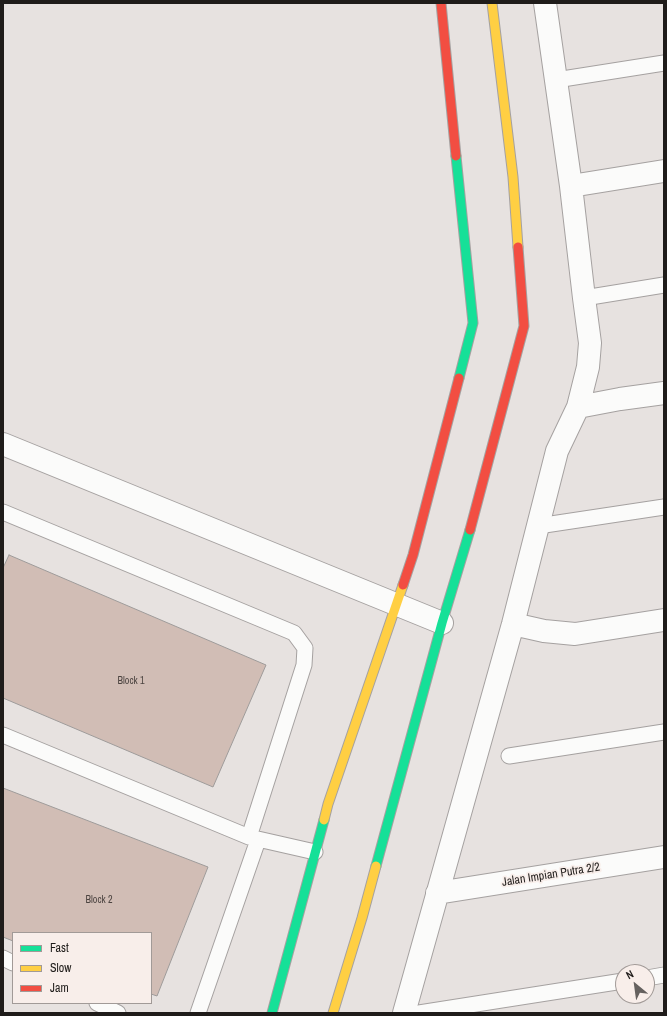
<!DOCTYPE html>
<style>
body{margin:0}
#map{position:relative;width:667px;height:1016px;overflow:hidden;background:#e7e2e0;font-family:"Archivo Narrow",sans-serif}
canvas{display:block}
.frame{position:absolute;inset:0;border:4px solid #1f1c1a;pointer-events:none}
.legend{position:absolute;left:12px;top:932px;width:140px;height:72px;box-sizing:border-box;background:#f8eeea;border:1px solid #a19a97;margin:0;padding:5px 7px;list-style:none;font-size:12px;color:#1f1c1a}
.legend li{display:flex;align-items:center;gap:8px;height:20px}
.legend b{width:20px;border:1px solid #a19a97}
.north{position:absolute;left:615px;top:964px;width:40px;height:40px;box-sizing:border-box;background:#f8eeea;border:1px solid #a19a97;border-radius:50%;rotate:331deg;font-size:11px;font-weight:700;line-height:16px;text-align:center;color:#1f1c1a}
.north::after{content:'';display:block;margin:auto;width:14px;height:18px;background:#65615f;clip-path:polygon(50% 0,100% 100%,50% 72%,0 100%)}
</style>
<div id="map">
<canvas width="667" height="1016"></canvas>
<div class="frame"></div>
<ul class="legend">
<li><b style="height:5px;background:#16e098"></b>Fast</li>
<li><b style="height:5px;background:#ffcf43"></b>Slow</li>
<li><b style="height:5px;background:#f24e42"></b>Jam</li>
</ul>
<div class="north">N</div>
</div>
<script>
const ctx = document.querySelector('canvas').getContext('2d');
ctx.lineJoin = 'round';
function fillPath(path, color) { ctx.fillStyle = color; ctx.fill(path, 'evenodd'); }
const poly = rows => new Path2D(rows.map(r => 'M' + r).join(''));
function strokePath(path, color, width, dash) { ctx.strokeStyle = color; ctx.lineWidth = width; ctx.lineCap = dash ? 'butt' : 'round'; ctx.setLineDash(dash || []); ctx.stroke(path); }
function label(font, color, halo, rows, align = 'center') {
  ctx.font = font + ' "Archivo Narrow",sans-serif'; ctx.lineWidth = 3.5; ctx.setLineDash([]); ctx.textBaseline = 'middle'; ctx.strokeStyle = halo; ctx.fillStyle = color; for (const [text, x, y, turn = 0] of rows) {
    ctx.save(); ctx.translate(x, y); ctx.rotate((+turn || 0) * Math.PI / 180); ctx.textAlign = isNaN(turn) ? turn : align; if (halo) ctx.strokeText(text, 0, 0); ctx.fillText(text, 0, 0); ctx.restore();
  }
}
const building = poly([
 [9,555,266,665,213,787,3,698,3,568,9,555],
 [3,788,208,867,157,996,151,994,151,933,13,933,13,941,3,937,3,788]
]);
const lane = poly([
 [556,80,664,63],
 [584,298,664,285],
 [3,512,294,633,305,648,304,665,249,837],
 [538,526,664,507],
 [3,735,249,837,315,852],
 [509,756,664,732],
 [3,958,13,963],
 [647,978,664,975],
 [97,1003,118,1013],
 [198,1013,258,840],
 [419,1013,623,981]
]);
const street = poly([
 [571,186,664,171],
 [578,407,620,399,664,393],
 [3,444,442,623],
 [513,624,544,631,575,634,664,620],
 [437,893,664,857],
 [404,1013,513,624,557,451,578,407,588,367,590,343,584,298,571,186,545,3]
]);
const fast = poly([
 [456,156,473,323,459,378],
 [376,866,442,623,470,530],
 [272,1013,324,820]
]);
const slow = poly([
 [492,3,513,177,518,247],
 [324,820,328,804,403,585],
 [333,1013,362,918,376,866]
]);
const jam = poly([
 [441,3,456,156],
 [470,530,524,326,518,247],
 [403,585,413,555,459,378]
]);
const numberNames = [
 ["Block 1",131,681],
 ["Block 2",99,900]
];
const streetNames = [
 ["Jalan Impian Putra 2/2",551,875,-9]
];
fillPath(building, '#d1bdb5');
strokePath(building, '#9e9b9a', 1);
strokePath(lane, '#a5a1a0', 17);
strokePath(street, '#a5a1a0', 24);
strokePath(fast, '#a5a1a0', 11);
strokePath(slow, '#a5a1a0', 11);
strokePath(jam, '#a5a1a0', 11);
strokePath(lane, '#fbfbfa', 15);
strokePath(street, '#fbfbfa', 22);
strokePath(fast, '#16e098', 9);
strokePath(slow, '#ffcf43', 9);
strokePath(jam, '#f24e42', 9);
label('10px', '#4c4441', null, numberNames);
label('12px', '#1f1c1a', '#f8eeea', streetNames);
</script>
